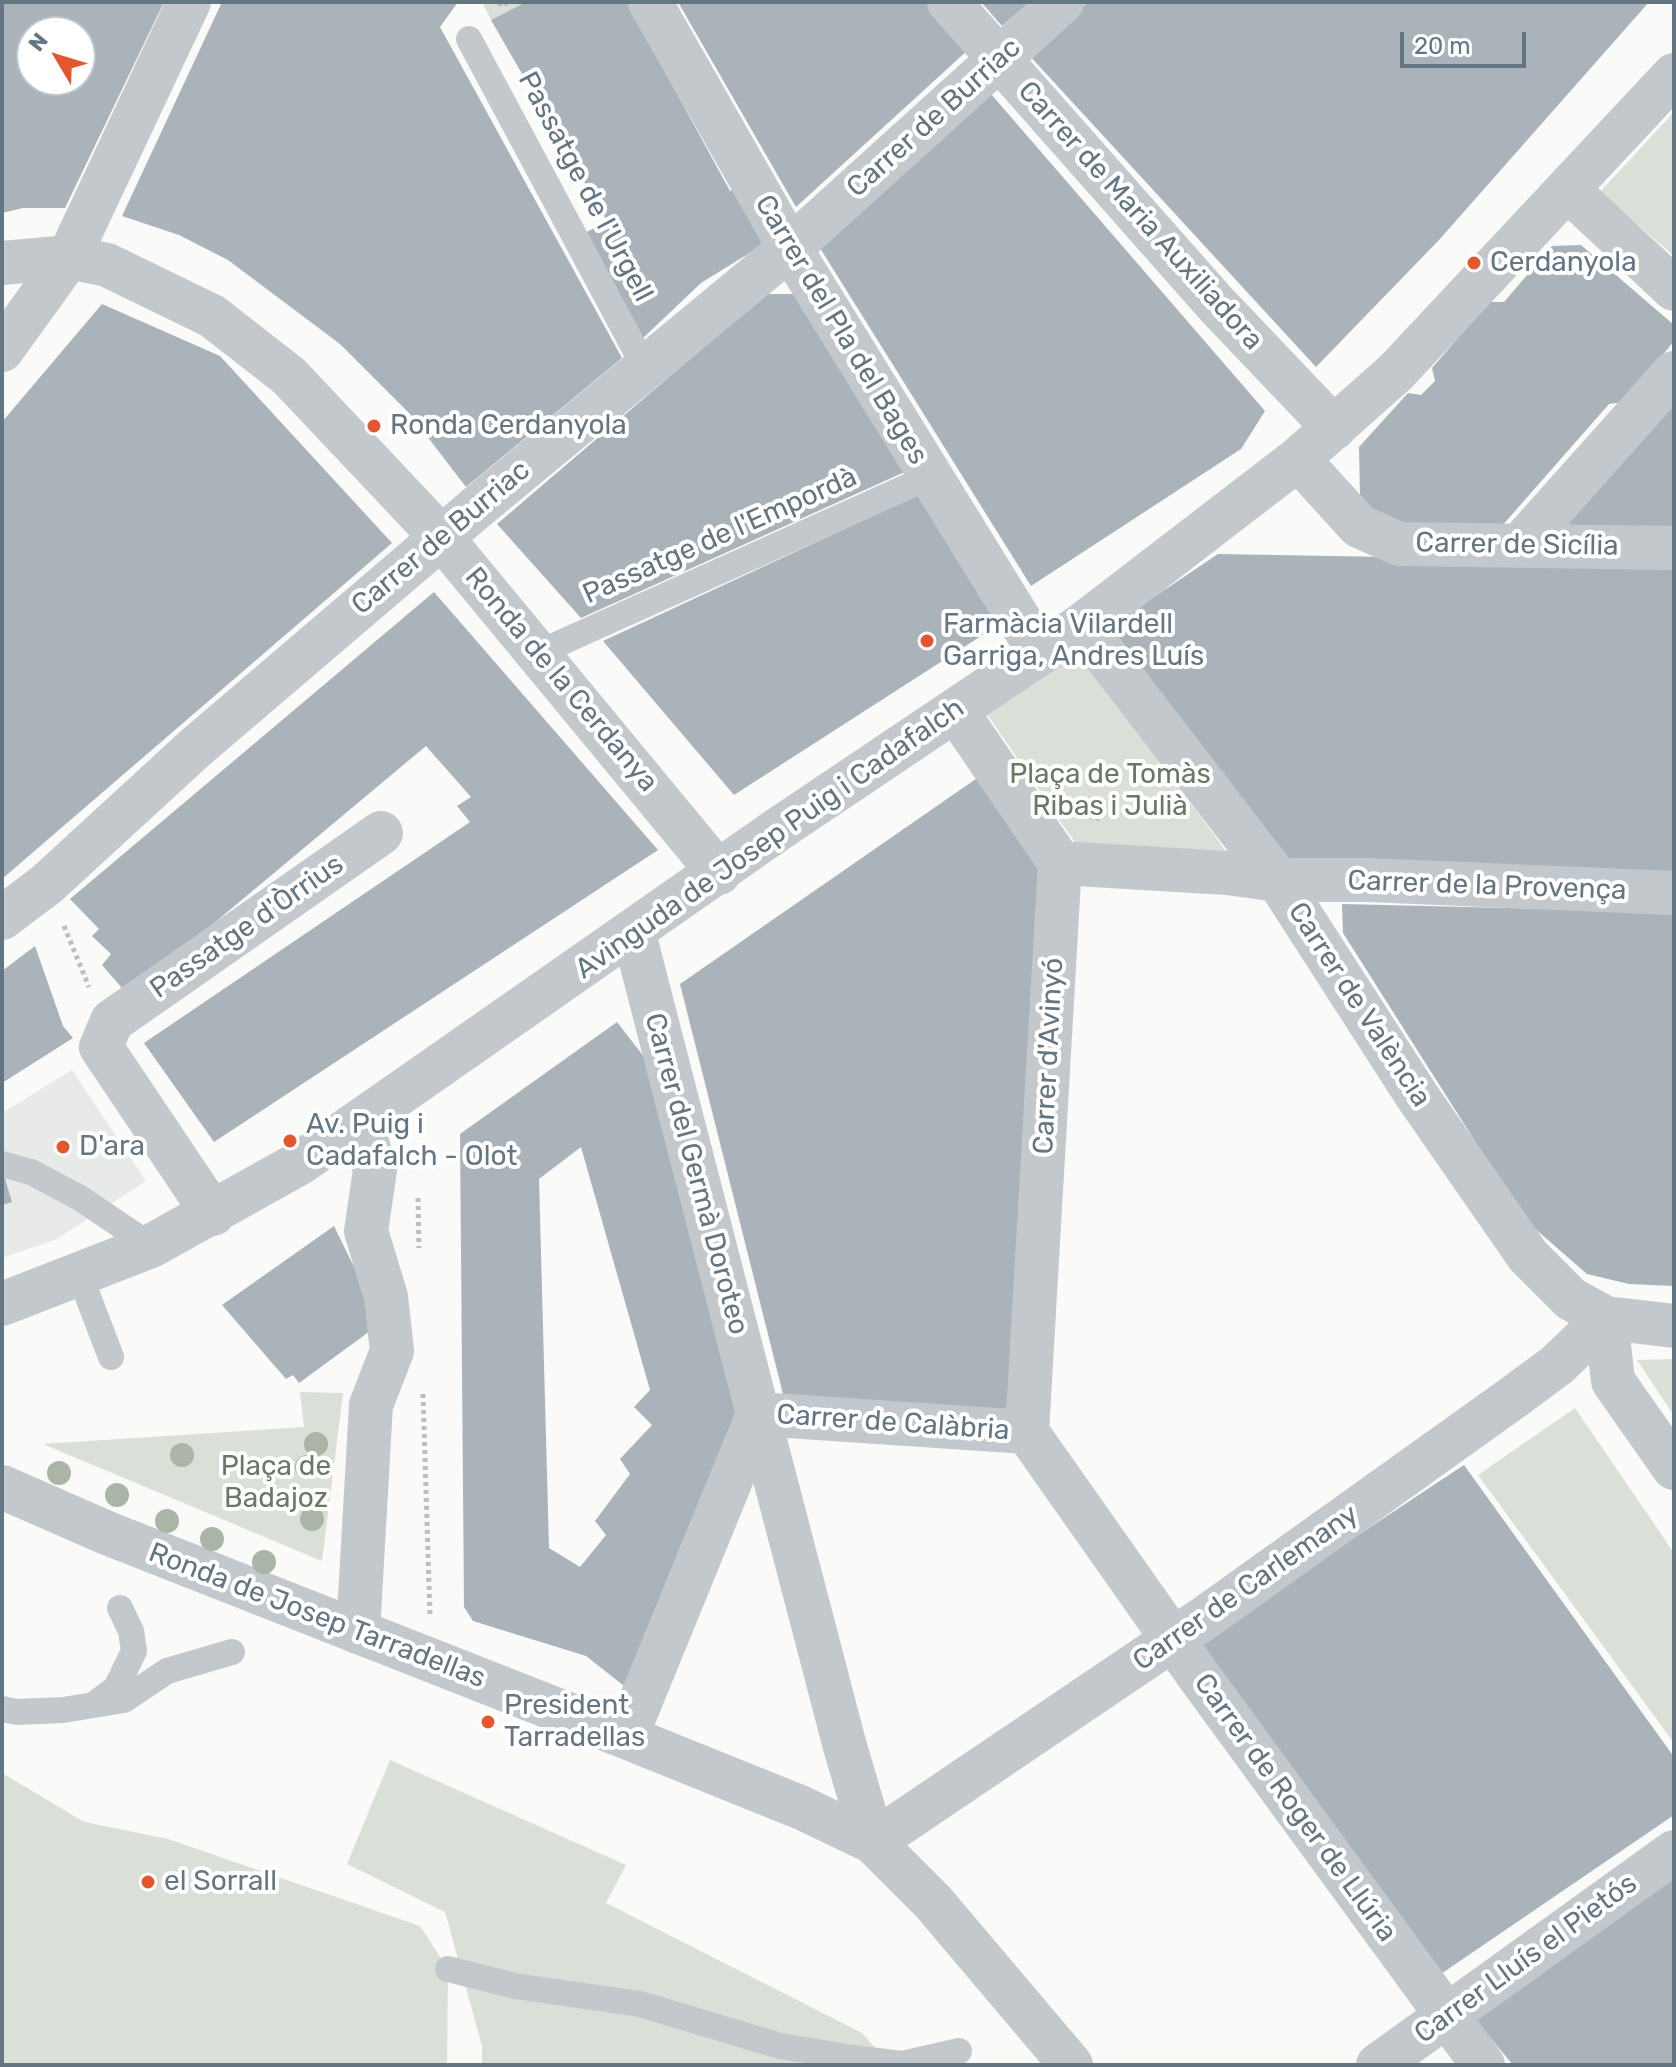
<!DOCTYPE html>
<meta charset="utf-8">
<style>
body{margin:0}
#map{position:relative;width:1676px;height:2067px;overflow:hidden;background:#fafaf8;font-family:Rubik,sans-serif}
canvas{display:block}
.frame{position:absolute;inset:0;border:4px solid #657683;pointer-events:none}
.north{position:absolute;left:16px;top:16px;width:80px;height:80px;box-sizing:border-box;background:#fff;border:2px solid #c1c8cd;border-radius:50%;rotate:308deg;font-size:22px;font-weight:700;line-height:32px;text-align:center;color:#657683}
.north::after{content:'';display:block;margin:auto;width:28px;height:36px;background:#e4572e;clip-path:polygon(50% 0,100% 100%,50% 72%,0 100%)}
.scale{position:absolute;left:1400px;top:32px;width:126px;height:36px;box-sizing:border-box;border:4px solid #657683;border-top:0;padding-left:10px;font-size:24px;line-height:28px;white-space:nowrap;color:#657683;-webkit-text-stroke:6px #fff;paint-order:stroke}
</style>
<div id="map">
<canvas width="1676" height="2067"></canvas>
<div class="frame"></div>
<div class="north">N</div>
<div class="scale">20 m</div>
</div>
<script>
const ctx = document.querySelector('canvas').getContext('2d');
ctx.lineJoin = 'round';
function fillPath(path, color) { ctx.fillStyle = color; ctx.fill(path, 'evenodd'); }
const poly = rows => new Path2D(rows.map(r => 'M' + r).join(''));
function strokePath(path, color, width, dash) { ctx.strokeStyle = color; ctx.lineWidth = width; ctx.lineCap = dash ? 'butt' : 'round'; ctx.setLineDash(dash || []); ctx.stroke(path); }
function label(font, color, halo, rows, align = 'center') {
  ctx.font = font + ' Rubik,sans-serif'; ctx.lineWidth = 8; ctx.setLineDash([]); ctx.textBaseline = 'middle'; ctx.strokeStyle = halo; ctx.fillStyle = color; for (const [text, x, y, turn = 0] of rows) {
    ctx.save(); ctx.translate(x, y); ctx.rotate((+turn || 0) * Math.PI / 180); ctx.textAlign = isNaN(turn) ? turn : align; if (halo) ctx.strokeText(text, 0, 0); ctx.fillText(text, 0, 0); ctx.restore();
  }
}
const built = poly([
 [72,1070,146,1181,57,1239,2,1258,2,1113]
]);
const green = poly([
 [482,2,526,2,491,20],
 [1674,112,1674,256,1600,192],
 [1070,653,1088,663,1231,858,1080,850,987,714],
 [1674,1359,1674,1416,1637,1360],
 [300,1392,343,1393,322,1561,43,1444,304,1427],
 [1575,1408,1674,1553,1674,1743,1478,1475],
 [390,1760,626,1865,606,1903,862,2033,891,2065,482,2065,482,2046,445,1912,347,1864],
 [2,1773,84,1822,168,1839,420,1926,448,1969,447,2065,2,2065]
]);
const building = poly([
 [2,2,164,2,65,208,23,208,2,213],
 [32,32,80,32,80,80,32,80],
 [222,2,458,2,440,27,622,358,466,487,410,414,340,344,228,260,179,235,122,216],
 [526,2,627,2,730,191,742,183,772,239,701,283,641,340,583,234,607,221,491,20],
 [678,2,927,2,969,49,796,207],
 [981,2,1030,2,1002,26],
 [1088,2,1649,2,1439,240,1316,367,1028,54],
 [991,94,1265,411,1241,449,1031,586,820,248],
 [1581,245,1674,325,1674,341,1625,402,1609,404,1501,527,1385,526,1360,498,1359,447,1408,393,1421,395,1435,381,1432,368,1489,302,1504,302,1552,246],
 [766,294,797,294,909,470,581,618,497,524],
 [102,304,220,356,392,543,2,879,2,422],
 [1674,396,1674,531,1574,528,1564,521],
 [920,494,1006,620,734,795,603,641],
 [1218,554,1674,562,1674,876,1290,860,1105,630],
 [434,592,658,850,214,1142,144,1043,470,822,457,806,471,797,426,746,128,995,102,965,111,954,92,936,99,929,70,899],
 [983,774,1048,867,1017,1402,1001,1416,785,1402,680,984],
 [1342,904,1674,912,1674,1286,1629,1284,1587,1274,1525,1220,1343,933],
 [35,946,63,1026,73,1038,2,1083,2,971],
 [617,1022,648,1062,740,1415,628,1689,586,1656,473,1621,464,1607,460,1134],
 [581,1147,650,1390,634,1407,652,1425,620,1459,630,1474,595,1521,606,1535,580,1567,549,1548,539,1179],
 [2,1169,12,1202,2,1205],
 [334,1226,377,1314,377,1326,299,1383,293,1375,286,1379,222,1305],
 [1464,1465,1674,1757,1674,1815,1435,1978,1192,1645],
 [1674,1863,1674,2065,1513,2065,1472,2016]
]);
const path = poly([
 [500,2,500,6,508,2],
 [1080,815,1101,819],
 [64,926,89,987],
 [418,1198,419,1248],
 [423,1394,430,1616]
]);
const service = poly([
 [469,39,644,366],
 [538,653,929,477],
 [2,1164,31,1172,80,1198,151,1246],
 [80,1276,111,1357],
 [96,1703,116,1688,134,1651,131,1631,120,1608],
 [2,1709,17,1712,63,1710,124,1700,167,1671,232,1652],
 [448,1969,515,1986,640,2004,780,2046,853,2058,902,2064,959,2051]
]);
const minor = poly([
 [650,2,790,248,1040,653],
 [949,2,1216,304,1334,428],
 [1568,190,1674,289],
 [2,263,69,257,107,265,212,316,289,376,442,538,719,873],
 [2,350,69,257,189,2],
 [1298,459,1359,526,1399,544,1674,548],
 [1522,543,1674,373],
 [1082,625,1278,880,1417,1096,1528,1256,1571,1299,1606,1318,1674,1326],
 [956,711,1060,863,1027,1432],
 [1060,863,1227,873,1278,880,1368,880,1674,893],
 [2,918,47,884,195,748,476,508,790,248,1062,2],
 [213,1214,101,1047,112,1021,381,833],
 [2,1304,151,1246,300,1163,777,830,1082,625,1298,459,1396,372,1674,75],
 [1606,1318,1613,1381,1674,1468],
 [1027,1432,758,1414,844,1743,873,1842,1206,1617,1511,1399,1557,1365,1606,1318],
 [1027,1432,1198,1675,1483,2065],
 [358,1632,371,1405,392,1351,386,1297,366,1231,375,1170,361,1122],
 [626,1737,758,1414,634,934],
 [1378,2065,1674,1852]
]);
const tertiary = poly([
 [2,1487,107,1533,626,1737,802,1808,873,1842,933,1902,1071,2065]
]);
const trees = [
 [316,1444],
 [182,1455],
 [307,1467],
 [59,1473],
 [117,1495],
 [312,1519],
 [167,1521],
 [212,1539],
 [264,1562]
];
const markers = [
 [1474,263,8,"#e4572e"],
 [374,426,8,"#e4572e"],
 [927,641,8,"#e4572e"],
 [290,1141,8,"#e4572e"],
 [63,1147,8,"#e4572e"],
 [488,1722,8,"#e4572e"],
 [148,1882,8,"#e4572e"]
];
const streetNames = [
 ["Carrer de Burriac",934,118,-42],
 ["Passatge de l'Urgell",585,187,62],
 ["Carrer de Maria Auxiliadora",1140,216,48],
 ["Carrer del Pla del Bages",841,330,59],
 ["Passatge de l'Empordà",720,536,-24],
 ["Carrer de Burriac",441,538,-40],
 ["Carrer de Sicília",1517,545,1],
 ["Ronda de la Cerdanya",561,680,50],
 ["Avinguda de Josep Puig i Cadafalch",770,839,-35],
 ["Carrer de la Provença",1487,886,2],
 ["Passatge d'Òrrius",247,927,-35],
 ["Carrer de València",1359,1005,57],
 ["Carrer d'Avinyó",1049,1056,-87],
 ["Carrer del Germà Doroteo",696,1174,75],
 ["Carrer de Calàbria",893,1423,4],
 ["Carrer de Carlemany",1246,1588,-35],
 ["Ronda de Josep Tarradellas",317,1616,21],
 ["Carrer de Roger de Llúria",1295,1808,54],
 ["Carrer Lluís el Pietós",1526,1959,-36]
];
const poiNames = [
 ["Cerdanyola",1490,263],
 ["Ronda Cerdanyola",390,426],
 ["Farmàcia Vilardell",943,625],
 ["Garriga, Andres Luís",943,657],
 ["Av. Puig i",306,1125],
 ["Cadafalch - Olot",306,1157],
 ["D'ara",79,1147],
 ["President",504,1706],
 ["Tarradellas",504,1738],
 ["el Sorrall",164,1882]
];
const parkNames = [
 ["Plaça de Tomàs",1110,775],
 ["Ribas i Julià",1110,807],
 ["Plaça de",276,1467],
 ["Badajoz",276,1499]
];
fillPath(built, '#e8e9e9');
fillPath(green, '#dadfd7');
fillPath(building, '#aab3b9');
strokePath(path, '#bbbfc2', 5, [4, 4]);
strokePath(service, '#c3c8cc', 26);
strokePath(minor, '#c3c8cc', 44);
strokePath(tertiary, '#c3c8cc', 44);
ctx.fillStyle = '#aab4a7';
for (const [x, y] of trees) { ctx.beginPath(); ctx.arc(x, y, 12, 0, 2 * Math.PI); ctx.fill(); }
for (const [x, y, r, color] of markers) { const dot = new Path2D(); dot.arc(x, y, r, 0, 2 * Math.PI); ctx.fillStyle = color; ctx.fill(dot); strokePath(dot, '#fff', 3); }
label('28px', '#657683', '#fff', streetNames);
label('28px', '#657683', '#fff', poiNames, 'left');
label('28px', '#687a64', '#fff', parkNames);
</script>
